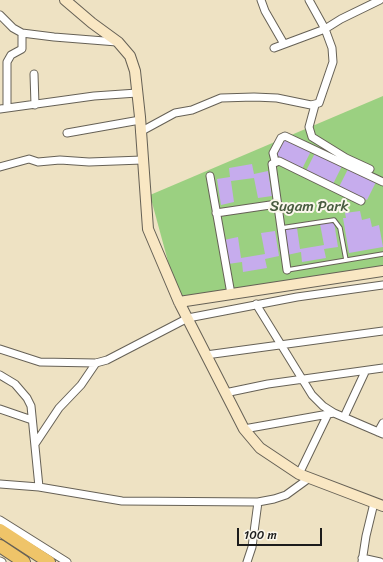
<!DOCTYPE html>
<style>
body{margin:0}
#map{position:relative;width:383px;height:562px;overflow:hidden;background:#eee2c3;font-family:Sriracha,sans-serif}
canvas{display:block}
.scale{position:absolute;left:237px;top:528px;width:85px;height:18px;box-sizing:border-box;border:2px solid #1c1c1c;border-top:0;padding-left:5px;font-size:12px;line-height:14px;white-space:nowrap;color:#1c1c1c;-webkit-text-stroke:3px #fbf7ec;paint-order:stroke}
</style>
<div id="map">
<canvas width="383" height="562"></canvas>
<div class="scale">100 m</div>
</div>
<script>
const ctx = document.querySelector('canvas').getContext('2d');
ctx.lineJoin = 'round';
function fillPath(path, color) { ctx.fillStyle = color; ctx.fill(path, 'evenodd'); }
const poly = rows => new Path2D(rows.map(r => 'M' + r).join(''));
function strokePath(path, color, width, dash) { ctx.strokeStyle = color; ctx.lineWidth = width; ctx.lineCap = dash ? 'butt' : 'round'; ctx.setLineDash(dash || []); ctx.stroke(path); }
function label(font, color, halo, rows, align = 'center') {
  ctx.font = font + ' Sriracha,sans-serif'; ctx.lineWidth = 4; ctx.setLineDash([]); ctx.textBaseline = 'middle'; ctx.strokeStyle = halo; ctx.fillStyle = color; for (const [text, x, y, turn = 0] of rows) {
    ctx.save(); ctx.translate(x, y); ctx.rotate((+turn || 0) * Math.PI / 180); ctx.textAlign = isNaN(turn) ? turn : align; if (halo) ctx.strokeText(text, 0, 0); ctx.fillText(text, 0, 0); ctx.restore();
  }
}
const green = poly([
 [383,96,383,271,179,302,150,195]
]);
const building = poly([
 [284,138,311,151,302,169,275,156],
 [315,153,342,166,333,184,306,171],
 [252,164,254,174,268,171,272,196,258,198,254,178,231,181,234,202,221,205,217,179,230,177,229,168],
 [348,169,376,182,367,200,339,187],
 [360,211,362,220,370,218,372,227,379,225,383,247,349,253,343,218,346,218,345,213],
 [334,222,338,247,324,249,326,258,302,262,301,252,287,255,283,230,297,228,300,249,324,245,320,224],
 [275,231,279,256,265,259,267,268,243,272,242,262,228,264,224,240,238,237,241,258,265,254,261,233]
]);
const lane = poly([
 [281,228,334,220,340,228,346,260],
 [287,270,383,254]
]);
const street = poly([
 [261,0,265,11,284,44],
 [0,15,13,28,22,33,54,37,117,42],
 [274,48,325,29,309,0],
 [34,74,35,105],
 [315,105,309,127,312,137,346,158,370,169],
 [7,108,7,62,11,55,22,49,22,33],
 [0,109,94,96,137,93],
 [140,132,175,113,192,110,221,98,254,97,277,98,311,105,319,103,333,62,332,48,325,29,341,19,380,0],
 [67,133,140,120],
 [275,161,273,153,281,138,285,136,383,182],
 [0,167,29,159,38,162,60,160,89,162,142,160],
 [210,176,231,294],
 [216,213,277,204],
 [287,270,272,164,279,161,361,201],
 [256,304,312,395,323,406,334,413,383,434],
 [0,349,40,362,96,363,107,360,188,318,297,297,383,285],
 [206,355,383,331],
 [0,375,15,384,27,398,31,406,39,487],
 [225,393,268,384,383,368],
 [0,409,32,420],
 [344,417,365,372],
 [244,429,334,413],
 [378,432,383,423],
 [35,444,59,408,81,385,96,363],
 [299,474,328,414],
 [0,484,39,487,122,501,258,502,274,499,286,495,308,479],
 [0,520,67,562],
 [362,558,380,562],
 [0,561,2,562],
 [247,562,252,547,258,502],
 [362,562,366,536,374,503]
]);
const secondary = poly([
 [65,0,92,23,118,42,130,56,135,71,140,117,148,229,179,302,244,429,260,448,299,474,383,506],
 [179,302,383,271]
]);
const highway = poly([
 [0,530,49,562],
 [0,546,24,562]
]);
const parkNames = [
 ["Sugam Park",309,207]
];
fillPath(green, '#9bd081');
fillPath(building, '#c6aced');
strokePath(lane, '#666156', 5.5);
strokePath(street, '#666156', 9);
strokePath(secondary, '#666156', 12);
strokePath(highway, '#666156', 14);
strokePath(lane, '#fff', 3.5);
strokePath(street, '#fff', 7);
strokePath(secondary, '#f9e7c3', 10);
strokePath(highway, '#efc469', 12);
label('15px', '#485b3f', '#fbf7ec', parkNames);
</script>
